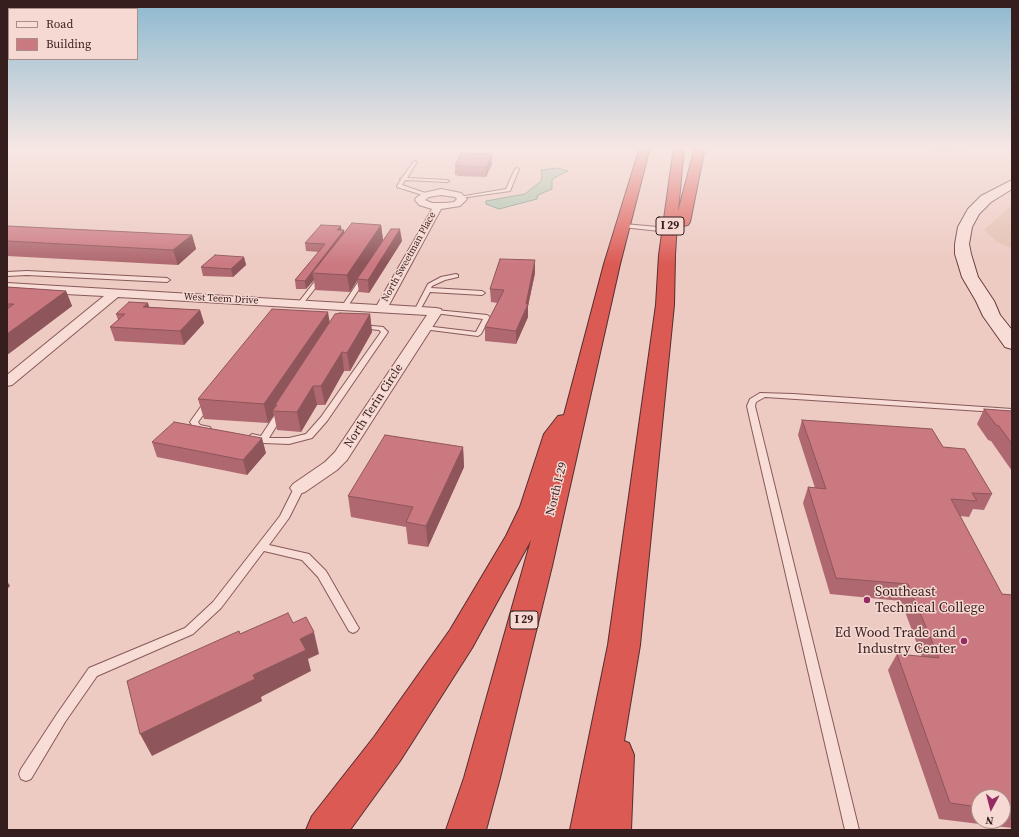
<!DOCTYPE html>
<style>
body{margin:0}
#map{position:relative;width:1019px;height:837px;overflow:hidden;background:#edcac2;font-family:"Source Serif 4",serif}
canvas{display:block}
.frame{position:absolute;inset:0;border:8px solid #371e1e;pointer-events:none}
.legend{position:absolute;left:8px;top:8px;width:130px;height:52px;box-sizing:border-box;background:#f5d9d2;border:1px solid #a98e8a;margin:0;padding:5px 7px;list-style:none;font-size:12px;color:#371e1e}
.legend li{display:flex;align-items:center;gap:8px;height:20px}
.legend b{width:20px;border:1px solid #a98e8a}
.north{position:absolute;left:971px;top:789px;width:40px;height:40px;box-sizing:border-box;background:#f5d9d2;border:1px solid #a98e8a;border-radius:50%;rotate:187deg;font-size:11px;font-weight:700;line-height:16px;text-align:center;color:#371e1e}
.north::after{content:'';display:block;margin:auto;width:14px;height:18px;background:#962a62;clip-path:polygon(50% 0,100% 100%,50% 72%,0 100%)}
</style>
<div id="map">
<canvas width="1019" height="837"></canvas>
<div class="frame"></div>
<ul class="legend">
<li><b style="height:5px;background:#f8dcd6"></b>Road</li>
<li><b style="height:11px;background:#cb7981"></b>Building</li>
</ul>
<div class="north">N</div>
</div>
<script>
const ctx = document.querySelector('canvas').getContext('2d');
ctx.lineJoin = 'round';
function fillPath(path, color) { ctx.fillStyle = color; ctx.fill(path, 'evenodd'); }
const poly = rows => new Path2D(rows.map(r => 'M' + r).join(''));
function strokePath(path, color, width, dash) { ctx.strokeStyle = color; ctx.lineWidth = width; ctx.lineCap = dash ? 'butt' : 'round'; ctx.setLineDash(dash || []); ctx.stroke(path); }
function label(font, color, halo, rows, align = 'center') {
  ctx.font = font + ' "Source Serif 4",serif'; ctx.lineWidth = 3; ctx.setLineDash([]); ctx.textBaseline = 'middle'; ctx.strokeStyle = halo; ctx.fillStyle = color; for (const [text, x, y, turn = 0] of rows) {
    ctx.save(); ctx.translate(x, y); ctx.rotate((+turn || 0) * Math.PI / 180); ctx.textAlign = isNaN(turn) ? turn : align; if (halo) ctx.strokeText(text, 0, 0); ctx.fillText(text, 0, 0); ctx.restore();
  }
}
const farmland = poly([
 [1012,205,1012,248,997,242,984,230]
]);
const water = poly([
 [557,168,568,171,554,178,552,180,552,189,538,195,537,199,499,209,486,204,486,201,525,194,541,181,542,176,541,170,557,168]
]);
const lane = poly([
 [414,161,417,162,407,178,447,180,449,181,447,182,405,180,402,185,428,194,428,195,426,196,397,187,397,186,401,180,400,179,402,178,414,161],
 [517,168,519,169,510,191,461,198,459,197,506,189,515,169,517,168],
 [624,224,669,228,672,230,669,232,622,227,621,226,624,224],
 [27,271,167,278,170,280,167,282,27,275,7,276,7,272,27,271],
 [456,274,458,275,458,277,445,280,432,286,431,288,482,291,485,293,482,295,430,292,419,312,415,312,414,311,428,284,441,277,456,274],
 [321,275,324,277,302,305,298,305,298,303,319,276,321,275],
 [364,275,367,277,348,306,347,307,343,307,342,306,362,276,364,275],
 [436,310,487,315,490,317,481,334,478,336,423,329,423,327,425,326,476,332,483,319,434,313,434,311,436,310],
 [361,325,383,327,388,332,327,421,312,438,289,444,263,443,249,439,248,437,252,434,261,436,278,410,281,410,285,412,269,438,289,438,306,434,321,417,381,332,379,330,359,328,358,327,361,325],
 [760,393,793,394,1012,409,1012,413,765,397,756,402,755,406,859,830,845,830,751,424,747,406,750,399,760,393],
 [205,401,211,401,212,403,198,422,200,425,210,427,211,429,207,431,194,429,190,422,205,401],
 [299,485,302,486,304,488,289,518,269,545,309,554,326,571,357,625,359,628,357,631,353,633,349,631,318,577,302,560,264,551,221,608,193,634,97,676,65,722,31,779,26,781,21,779,19,774,21,769,57,714,89,668,185,628,213,602,280,516,294,488,296,486,299,485]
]);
const street = poly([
 [441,189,461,193,467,199,460,206,441,209,389,305,436,308,441,309,442,312,347,460,337,470,305,492,299,494,293,492,290,488,293,484,325,462,335,452,427,315,118,297,12,385,7,386,7,375,104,296,7,291,7,283,377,305,432,209,419,205,415,200,416,198,423,193,441,189],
 [441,195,455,197,457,199,454,202,445,203,432,203,425,200,429,197,441,195]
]);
const secondary = poly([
 [1012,180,1012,189,991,202,979,214,972,227,969,244,971,254,978,277,994,301,1000,315,1012,330,1012,349,1005,347,983,316,976,301,962,277,955,254,955,244,958,227,968,209,981,196,1012,180]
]);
const highway = poly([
 [640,147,650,147,620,264,552,566,500,778,486,830,446,830,464,778,531,540,472,648,400,761,350,830,306,830,312,816,374,737,450,630,506,536,520,507,544,434,558,416,564,415,604,264,640,147],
 [674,147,684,147,678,212,695,147,705,147,690,222,688,225,683,226,677,224,675,255,674,305,640,645,624,741,629,743,634,755,631,830,570,830,608,645,656,305,659,255,674,147]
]);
const wall = poly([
 [926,147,997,147,997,148,933,151],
 [492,164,486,177,457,176,457,175,455,175,455,165],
 [381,225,383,240,367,265,402,241,369,293,359,292,357,280,350,292,315,290,314,280,306,289,296,289,295,280,319,252,306,251,305,243,341,226,341,230,344,230,344,233],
 [7,226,192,235,196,249,178,265,7,256],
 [244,257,246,265,233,277,203,276,201,267],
 [535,273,528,306,528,317,516,344,485,341,485,327,498,303,491,302,490,289],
 [7,287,66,291,72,306,7,355],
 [149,307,200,310,204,323,184,345,115,341,110,327,118,320,116,314],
 [370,314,372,332,350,371,344,371,325,405,317,405,301,432,277,430,274,415,268,423,204,419,198,399,330,323],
 [984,409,1012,411,1012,471,991,441,988,440,977,424],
 [802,420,943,447,992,494,984,510,973,509,969,517,960,516,1002,594,1012,595,1012,828,939,819,888,670,897,654,922,657,901,601,830,594,803,503,808,487,815,488,798,435],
 [979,797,1003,797,1003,821,979,821],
 [152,442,266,453,247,475,157,457],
 [463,447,464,467,428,547,408,544,406,527,351,517,348,496]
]);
const shadedWall = poly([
 [492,154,492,164,486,177,486,167],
 [381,225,383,240,350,292,347,275],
 [341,226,342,233,337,230],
 [400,229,402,241,369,293,368,280],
 [344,230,345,238,312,273,314,280,306,289,305,281],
 [192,235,196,249,178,265,173,250],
 [244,257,246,265,233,277,231,269],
 [535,260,535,273,528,306,528,317,516,344,516,331,526,304],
 [66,291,72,306,7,355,7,334],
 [148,303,152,316,143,307],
 [200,310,204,323,184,345,180,331],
 [328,312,331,330,277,405,275,405,276,411,272,411,274,415,268,423,264,404],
 [370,314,372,332,350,371,347,353],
 [342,352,344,371,325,405,321,386],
 [313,386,317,405,301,432,297,412],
 [262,438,266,453,247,475,243,460],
 [463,447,464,467,428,547,426,526],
 [7,581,10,586,7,589],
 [314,632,319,654,308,659,311,671,261,697,262,701,152,756,140,734,253,675,300,639]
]);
const building = poly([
 [461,153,492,154,486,167,457,166,458,165,455,165,461,153],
 [352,223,381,225,347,275,312,273,352,223],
 [321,225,341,226,337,230,344,230,305,281,295,280,325,244,305,243,321,225],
 [7,226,192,235,173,250,7,241,7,226],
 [391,229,400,229,368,280,357,279,391,229],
 [215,255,244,257,231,269,201,267,215,255],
 [500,259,535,260,526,304,528,304,516,331,485,327,504,290,490,289,500,259],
 [7,287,66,291,7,334,7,309,14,304,7,304,7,287],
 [129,302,148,303,143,307,200,310,180,331,110,327,125,314,116,314,129,302],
 [272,309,328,312,264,404,198,399,272,309],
 [340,313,370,314,347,353,342,352,321,386,313,386,297,412,272,411,277,405,275,405,335,314,340,313],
 [984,409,1012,411,1012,444,999,426,996,425,984,409],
 [802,420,932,429,943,447,965,449,992,494,972,493,977,501,951,499,1002,594,1012,595,1012,810,1003,809,1003,797,979,797,979,807,950,803,897,654,939,658,908,584,836,578,808,487,826,489,802,420],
 [174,422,262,438,243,460,152,442,174,422],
 [385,435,463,447,426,526,406,522,413,507,348,496,385,435],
 [288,613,293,623,306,617,314,632,300,639,306,650,253,675,255,679,140,734,127,681,239,631,240,634,288,613]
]);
const markers = [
 [867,600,4,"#962a62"],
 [964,641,4,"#962a62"]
];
const farStreetnames = [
 ["North Sweetman Place",409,257,-61],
 ["West Teem Drive",221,299,3]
];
const shields = [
 [670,226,28],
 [524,620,28]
];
const shieldNames = [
 ["I 29",670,226],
 ["I 29",524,620]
];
const streetNames = [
 ["North Terin Circle",374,406,-57],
 ["North I-29",557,489,-76]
];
const nearPoinames = [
 ["Southeast",875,592],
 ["Technical College",875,608],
 ["Ed Wood Trade and",956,633,"right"],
 ["Industry Center",956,649,"right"]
];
fillPath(farmland, '#e3c0b0');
fillPath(water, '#a5c0aa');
strokePath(water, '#6c8e74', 1);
strokePath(lane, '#875a5a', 2);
strokePath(street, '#875a5a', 2);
strokePath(secondary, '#693d3d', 2);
strokePath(highway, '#552e30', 2);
fillPath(lane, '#f8dcd6');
fillPath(street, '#f8dcd6');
fillPath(secondary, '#f8dcd6');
fillPath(highway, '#dc5a54');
fillPath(wall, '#af686f');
fillPath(shadedWall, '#8e555a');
fillPath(building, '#cb7981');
strokePath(building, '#8e555a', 1);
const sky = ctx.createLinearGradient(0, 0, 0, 264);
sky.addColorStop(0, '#8db9cf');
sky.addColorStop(0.56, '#f7e7e4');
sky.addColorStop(1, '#f7e7e400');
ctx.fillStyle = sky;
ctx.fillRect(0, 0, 1019, 264);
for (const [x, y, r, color] of markers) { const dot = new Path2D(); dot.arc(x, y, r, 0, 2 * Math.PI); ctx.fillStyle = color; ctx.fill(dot); strokePath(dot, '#f5d9d2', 1.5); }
label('10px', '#371e1e', '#f5d9d2', farStreetnames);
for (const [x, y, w] of shields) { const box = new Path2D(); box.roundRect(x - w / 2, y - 9, w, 18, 3); ctx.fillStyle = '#f5d9d2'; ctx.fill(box); strokePath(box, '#371e1e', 1); }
label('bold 11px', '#371e1e', null, shieldNames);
label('12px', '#371e1e', '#f5d9d2', streetNames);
label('14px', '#371e1e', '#f5d9d2', nearPoinames, 'left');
</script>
